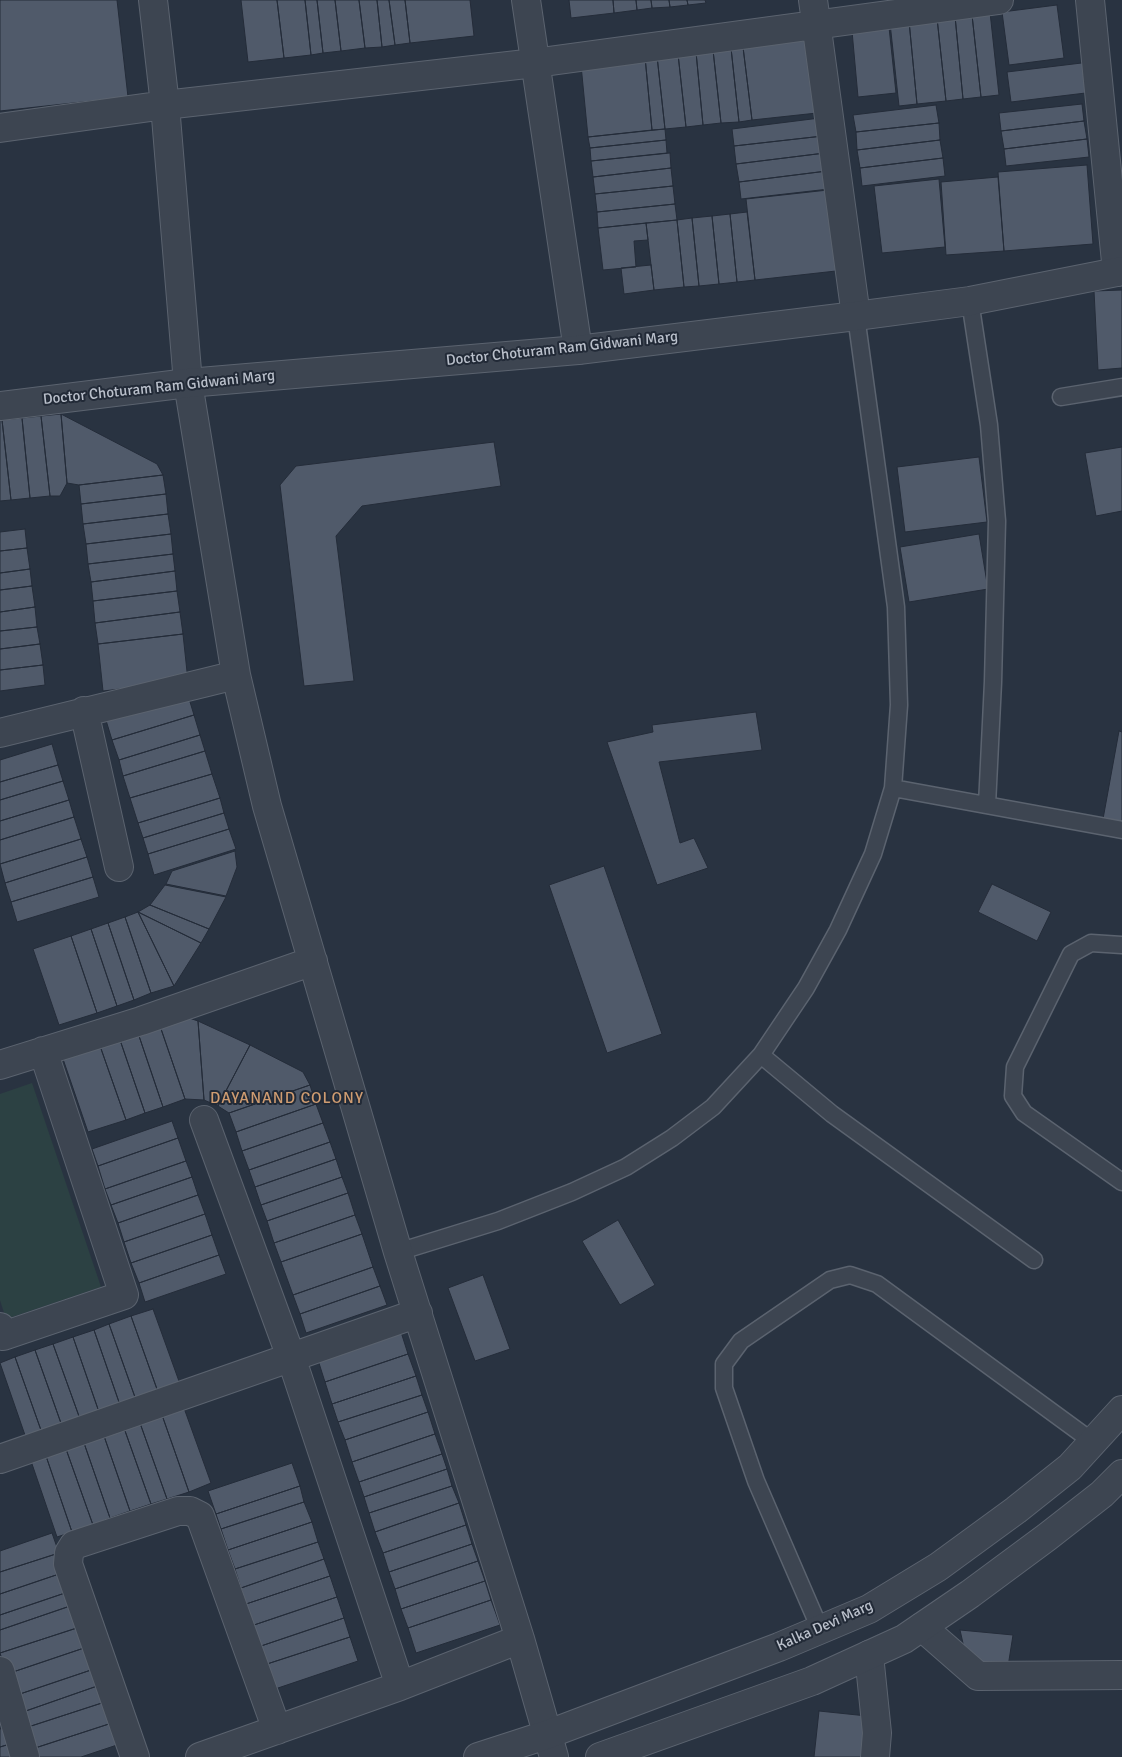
<!DOCTYPE html>
<style>
body{margin:0}
canvas{display:block;background:#293341}
</style>
<canvas width="1122" height="1757"></canvas>
<script>
const ctx = document.querySelector('canvas').getContext('2d');
ctx.lineJoin = 'round';
function fillPath(path, color) { ctx.fillStyle = color; ctx.fill(path, 'evenodd'); }
const poly = rows => new Path2D(rows.map(r => 'M' + r).join(''));
function strokePath(path, color, width, dash) { ctx.strokeStyle = color; ctx.lineWidth = width; ctx.lineCap = dash ? 'butt' : 'round'; ctx.setLineDash(dash || []); ctx.stroke(path); }
function label(font, color, halo, rows, align = 'center') {
  ctx.font = font + ' Signika,sans-serif'; ctx.lineWidth = 4; ctx.setLineDash([]); ctx.textBaseline = 'middle'; ctx.strokeStyle = halo; ctx.fillStyle = color; for (const [text, x, y, turn = 0] of rows) {
    ctx.save(); ctx.translate(x, y); ctx.rotate((+turn || 0) * Math.PI / 180); ctx.textAlign = isNaN(turn) ? turn : align; if (halo) ctx.strokeText(text, 0, 0); ctx.fillText(text, 0, 0); ctx.restore();
  }
}
const green = poly([
 [32,1083,101,1287,6,1319,0,1300,0,1094]
]);
const building = poly([
 [0,0,117,0,128,97,0,111,0,0],
 [241,0,277,0,284,58,248,62,241,0],
 [277,0,305,0,311,55,284,58,277,0],
 [305,0,317,0,323,53,311,55,305,0],
 [317,0,335,0,341,51,323,53,317,0],
 [335,0,359,0,365,48,341,51,335,0],
 [359,0,377,0,382,47,365,48,359,0],
 [377,0,389,0,395,45,382,47,377,0],
 [389,0,405,0,410,43,395,45,389,0],
 [405,0,470,0,474,36,410,43,405,0],
 [569,0,613,0,614,13,571,18,569,0],
 [613,0,636,0,637,10,614,13,613,0],
 [636,0,651,0,652,8,637,10,636,0],
 [651,0,669,0,670,7,652,8,651,0],
 [669,0,687,0,688,5,670,7,669,0],
 [687,0,705,0,706,3,688,5,687,0],
 [1057,5,1064,58,1009,65,1002,12,1057,5],
 [990,12,999,95,981,97,972,15,990,12],
 [972,15,981,97,963,99,955,16,972,15],
 [955,16,963,99,946,101,937,18,955,16],
 [937,18,946,101,917,104,909,21,937,18],
 [909,21,917,104,899,106,890,23,909,21],
 [889,27,896,93,858,97,852,31,889,27],
 [809,40,817,113,752,120,743,47,809,40],
 [743,47,752,120,739,122,731,48,743,47],
 [731,48,739,122,721,123,713,50,731,48],
 [713,50,721,123,703,125,696,52,713,50],
 [696,52,703,125,686,127,678,54,696,52],
 [678,54,686,127,665,129,657,56,678,54],
 [657,56,665,129,652,130,645,57,657,56],
 [645,57,652,130,588,137,581,65,645,57],
 [1090,62,1094,92,1011,102,1007,72,1090,62],
 [1082,104,1084,121,1001,131,999,113,1082,104],
 [936,105,939,123,856,132,853,115,936,105],
 [820,118,823,136,734,146,732,129,820,118],
 [1084,121,1087,139,1004,149,1001,131,1084,121],
 [939,123,940,140,857,150,856,132,939,123],
 [665,129,666,140,590,148,588,137,665,129],
 [823,136,825,153,736,164,734,146,823,136],
 [1087,139,1089,157,1006,166,1004,149,1087,139],
 [666,140,667,153,591,161,590,148,666,140],
 [940,140,943,158,860,168,857,150,940,140],
 [670,153,671,168,593,177,591,161,670,153],
 [825,153,827,171,739,182,736,164,825,153],
 [943,158,945,176,862,186,860,168,943,158],
 [1087,165,1093,244,1004,251,998,172,1087,165],
 [671,168,673,186,595,194,593,177,671,168],
 [827,171,829,189,741,199,739,182,827,171],
 [998,177,1004,251,946,255,941,182,998,177],
 [939,179,945,247,882,253,874,186,939,179],
 [673,186,675,204,597,212,595,194,673,186],
 [828,190,836,271,755,280,746,199,828,190],
 [675,204,677,220,598,228,597,212,675,204],
 [747,212,755,280,737,282,730,214,747,212],
 [730,214,737,282,719,284,712,216,730,214],
 [712,216,719,284,699,286,692,218,712,216],
 [692,218,699,286,684,287,677,220,692,218],
 [677,220,684,287,654,290,646,223,677,220],
 [646,223,648,240,634,241,636,267,603,270,598,228,646,223],
 [651,265,654,290,624,294,621,268,651,265],
 [1122,290,1122,368,1098,370,1094,291,1122,290],
 [61,414,157,464,163,475,79,485,67,483,61,414],
 [61,414,67,483,60,496,50,496,41,416,61,414],
 [41,416,50,496,30,498,22,418,41,416],
 [22,418,30,498,11,500,2,420,22,418],
 [0,420,2,420,11,500,0,501,0,420],
 [494,442,501,486,362,506,336,536,354,681,304,686,280,485,296,466,494,442],
 [1122,447,1122,511,1096,516,1085,453,1122,447],
 [979,457,987,522,905,532,897,467,979,457],
 [163,475,166,494,81,504,79,485,163,475],
 [166,494,168,514,83,524,81,504,166,494],
 [168,514,171,534,86,544,83,524,168,514],
 [25,529,27,548,0,551,0,532,25,529],
 [171,534,173,554,88,564,86,544,171,534],
 [979,534,988,589,909,602,900,547,979,534],
 [27,548,30,569,0,573,0,551,27,548],
 [173,554,175,571,91,582,88,564,173,554],
 [30,569,32,586,0,590,0,573,30,569],
 [175,571,177,591,93,601,91,582,175,571],
 [32,586,35,607,0,612,0,590,32,586],
 [177,591,180,612,95,623,93,601,177,591],
 [35,607,37,627,0,631,0,612,35,607],
 [180,612,183,634,98,644,95,623,180,612],
 [37,627,40,644,0,649,0,631,37,627],
 [183,634,188,681,103,691,98,644,183,634],
 [40,644,43,665,0,670,0,649,40,644],
 [43,665,45,685,0,691,0,670,43,665],
 [187,692,194,715,112,740,105,717,187,692],
 [756,712,762,750,659,762,680,843,694,838,708,868,657,885,607,742,653,732,652,725,756,712],
 [194,715,200,735,119,760,112,740,194,715],
 [1119,731,1122,732,1122,823,1103,819,1119,731],
 [200,735,205,751,123,776,119,760,200,735],
 [52,744,58,765,0,782,0,760,52,744],
 [205,751,212,774,130,798,123,776,205,751],
 [58,765,63,781,0,800,0,782,58,765],
 [212,774,220,798,138,823,130,798,212,774],
 [63,781,69,800,0,821,0,800,63,781],
 [220,798,224,813,143,838,138,823,220,798],
 [69,800,74,817,0,840,0,821,69,800],
 [224,813,229,829,148,854,143,838,224,813],
 [74,817,81,839,0,864,0,840,74,817],
 [229,829,236,849,154,875,148,854,229,829],
 [81,839,87,857,5,883,0,864,81,839],
 [235,851,237,867,226,896,166,884,172,871,235,851],
 [87,857,93,877,11,902,5,883,87,857],
 [604,866,662,1034,607,1053,549,885,604,866],
 [93,877,99,897,17,922,11,902,93,877],
 [992,884,1051,912,1037,941,978,912,992,884],
 [165,885,226,897,209,929,150,905,165,885],
 [150,905,209,929,201,943,138,912,150,905],
 [138,912,201,943,174,986,138,912],
 [138,912,174,986,151,993,125,917,138,912],
 [125,917,151,993,134,1000,108,923,125,917],
 [108,923,134,1000,117,1006,91,929,108,923],
 [91,929,117,1006,97,1013,71,936,91,929],
 [71,936,97,1013,59,1025,33,949,71,936],
 [180,1015,198,1021,204,1100,185,1099,159,1023,180,1015],
 [198,1021,250,1045,218,1106,204,1100,198,1021],
 [159,1023,185,1099,163,1107,137,1030,159,1023],
 [137,1030,163,1107,145,1113,119,1037,137,1030],
 [119,1037,145,1113,126,1120,99,1043,119,1037],
 [99,1043,126,1120,88,1132,62,1056,99,1043],
 [250,1045,303,1072,310,1085,229,1113,218,1106,250,1045],
 [310,1085,316,1104,236,1132,229,1113,310,1085],
 [316,1104,323,1123,242,1151,236,1132,316,1104],
 [172,1121,178,1138,98,1166,92,1149,172,1121],
 [323,1123,330,1142,249,1170,242,1151,323,1123],
 [178,1138,186,1161,105,1189,98,1166,178,1138],
 [330,1142,336,1159,255,1187,249,1170,330,1142],
 [336,1159,342,1177,261,1205,255,1187,336,1159],
 [186,1161,192,1177,111,1205,105,1189,186,1161],
 [192,1177,198,1195,118,1223,111,1205,192,1177],
 [342,1177,348,1193,267,1221,261,1205,342,1177],
 [348,1193,355,1215,274,1243,267,1221,348,1193],
 [198,1195,205,1214,124,1242,118,1223,198,1195],
 [205,1214,212,1235,131,1263,124,1242,205,1214],
 [355,1215,362,1234,281,1262,274,1243,355,1215],
 [618,1220,655,1285,620,1305,582,1241,618,1220],
 [362,1234,373,1267,293,1295,281,1262,362,1234],
 [212,1235,219,1255,139,1283,131,1263,212,1235],
 [219,1255,226,1274,145,1302,139,1283,219,1255],
 [373,1267,380,1286,300,1314,293,1295,373,1267],
 [483,1275,510,1349,475,1361,448,1288,483,1275],
 [380,1286,387,1305,306,1333,300,1314,380,1286],
 [153,1309,180,1384,158,1392,131,1316,153,1309],
 [131,1316,158,1392,136,1400,109,1324,131,1316],
 [109,1324,136,1400,120,1405,94,1330,109,1324],
 [94,1330,120,1405,99,1412,73,1337,94,1330],
 [401,1332,408,1354,325,1382,318,1360,401,1332],
 [73,1337,99,1412,80,1419,53,1344,73,1337],
 [53,1344,80,1419,62,1426,35,1350,53,1344],
 [35,1350,62,1426,42,1433,15,1357,35,1350],
 [408,1354,416,1376,332,1404,325,1382,408,1354],
 [15,1357,42,1433,26,1438,0,1363,15,1357],
 [416,1376,422,1395,338,1422,332,1404,416,1376],
 [422,1395,428,1412,345,1440,338,1422,422,1395],
 [184,1408,211,1483,189,1492,162,1415,184,1408],
 [428,1412,435,1434,352,1462,345,1440,428,1412],
 [162,1415,189,1492,167,1499,140,1423,162,1415],
 [140,1423,167,1499,151,1504,124,1428,140,1423],
 [124,1428,151,1504,130,1511,104,1436,124,1428],
 [435,1434,442,1454,359,1482,352,1462,435,1434],
 [104,1436,130,1511,110,1518,84,1443,104,1436],
 [84,1443,110,1518,93,1525,66,1449,84,1443],
 [66,1449,93,1525,72,1532,46,1456,66,1449],
 [442,1454,447,1469,364,1497,359,1482,442,1454],
 [46,1456,72,1532,57,1537,31,1461,46,1456],
 [292,1463,300,1486,216,1514,208,1491,292,1463],
 [447,1469,452,1486,369,1513,364,1497,447,1469],
 [300,1486,304,1502,221,1529,216,1514,300,1486],
 [452,1486,459,1503,375,1532,369,1513,452,1486],
 [304,1502,312,1522,228,1550,221,1529,304,1502],
 [459,1503,466,1525,383,1553,375,1532,459,1503],
 [312,1522,318,1542,235,1569,228,1550,312,1522],
 [466,1525,472,1544,389,1572,383,1553,466,1525],
 [52,1533,59,1553,0,1572,0,1551,52,1533],
 [318,1542,324,1559,241,1588,235,1569,318,1542],
 [472,1544,478,1561,395,1589,389,1572,472,1544],
 [59,1553,65,1572,0,1594,0,1572,59,1553],
 [324,1559,330,1576,246,1604,241,1588,324,1559],
 [478,1561,485,1581,401,1609,395,1589,478,1561],
 [65,1572,71,1591,0,1615,0,1594,65,1572],
 [330,1576,337,1597,254,1625,246,1604,330,1576],
 [485,1581,491,1600,408,1628,401,1609,485,1581],
 [71,1591,76,1604,0,1630,0,1615,71,1591],
 [337,1597,344,1618,261,1646,254,1625,337,1597],
 [491,1600,500,1625,416,1653,408,1628,491,1600],
 [76,1604,83,1626,0,1653,0,1630,76,1604],
 [344,1618,350,1637,267,1664,261,1646,344,1618],
 [83,1626,90,1646,7,1674,0,1653,83,1626],
 [960,1630,1013,1635,1007,1673,967,1661,960,1630],
 [350,1637,358,1661,275,1689,267,1664,350,1637],
 [90,1646,97,1668,14,1696,7,1674,90,1646],
 [97,1668,103,1684,20,1713,14,1696,97,1668],
 [103,1684,108,1701,25,1728,20,1713,103,1684],
 [108,1701,115,1722,32,1749,25,1728,108,1701],
 [819,1711,867,1716,862,1757,814,1757,819,1711],
 [115,1722,123,1743,81,1757,35,1757,32,1749,115,1722],
 [7,1727,13,1743,0,1747,0,1729,7,1727],
 [13,1743,18,1757,0,1757,0,1747,13,1743]
]);
const service = poly([
 [970,301,989,425,997,521,993,682,987,805],
 [1061,397,1122,387],
 [893,788,1122,830],
 [1122,945,1091,943,1071,954,1015,1067,1013,1096,1024,1113,1122,1182],
 [761,1055,832,1114,1034,1260],
 [398,1252,498,1221,572,1192,626,1167,672,1138,713,1107,761,1055,806,988,838,930,873,854,893,788,899,705,896,607,856,316],
 [820,1629,756,1481,724,1388,724,1364,741,1341,830,1280,850,1275,877,1284,1093,1442]
]);
const minor = poly([
 [153,0,165,105,188,383,236,675,267,806,398,1252,520,1639,554,1757],
 [526,0,578,350],
 [813,0,856,316],
 [1090,0,1117,272],
 [0,128,165,105,535,63,999,0],
 [84,711,119,867],
 [0,733,236,675],
 [0,1065,141,1021,313,961],
 [204,1120,291,1357,400,1686],
 [0,1327,3,1336,124,1295,43,1051],
 [0,1459,418,1313],
 [922,1627,978,1676,1122,1675],
 [869,1655,877,1733,875,1757],
 [0,1671,25,1757],
 [135,1757,68,1564,69,1553,74,1545,178,1511,190,1511,200,1516,277,1730],
 [200,1757,400,1686,520,1639]
]);
const tertiary = poly([
 [0,406,188,383,578,350,856,316,970,301,1122,271],
 [478,1757,546,1735,779,1647,869,1609,938,1567,1016,1510,1070,1467,1122,1410],
 [600,1757,812,1681,904,1639,970,1594,1047,1537,1102,1494,1122,1474]
]);
const streetNames = [
 ["Doctor Choturam Ram Gidwani Marg",562,349,-6],
 ["Doctor Choturam Ram Gidwani Marg",159,388,-6],
 ["Kalka Devi Marg",825,1626,-24]
];
const neighbourhoodNames = [
 ["DAYANAND COLONY",287,1099]
];
fillPath(green, '#2c4143');
fillPath(building, '#505a6a');
strokePath(building, '#242c39', 1);
strokePath(service, '#5b636f', 19);
strokePath(minor, '#5b636f', 30);
strokePath(tertiary, '#5b636f', 30);
strokePath(service, '#3d4551', 16);
strokePath(minor, '#3d4551', 28);
strokePath(tertiary, '#3d4551', 28);
label('15px', '#bac0cb', '#222a37', streetNames);
ctx.letterSpacing = '1px';
label('16px', '#cf9c71', '#222a37', neighbourhoodNames);
ctx.letterSpacing = '0px';
</script>
